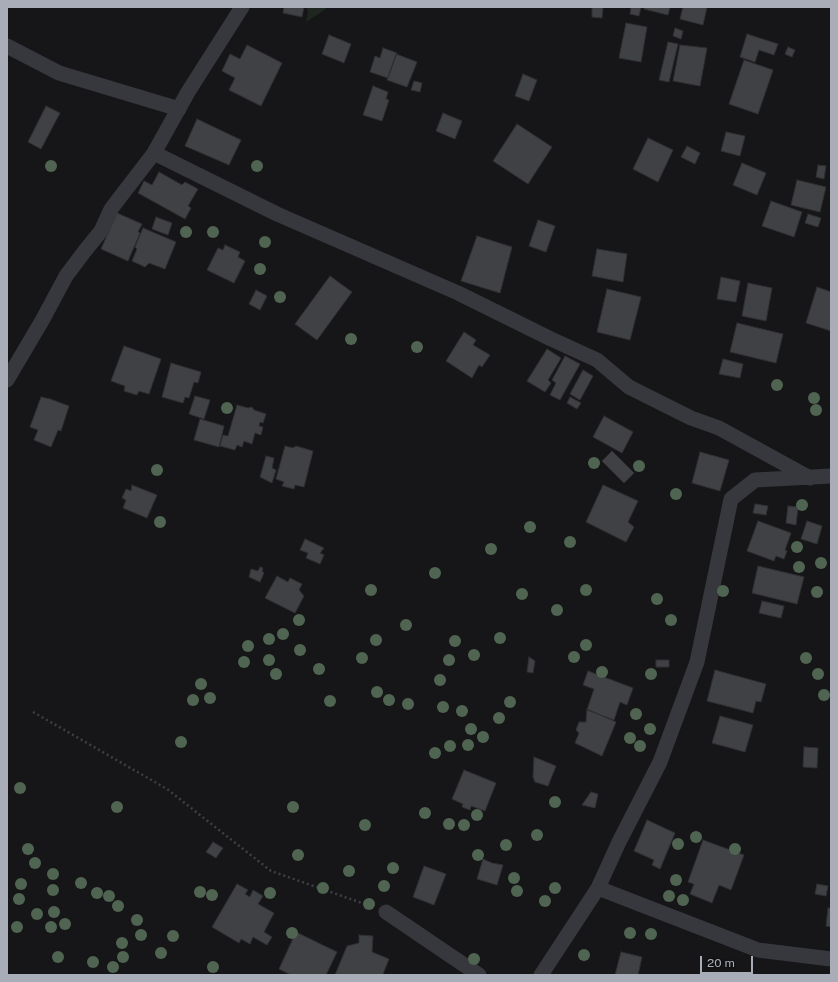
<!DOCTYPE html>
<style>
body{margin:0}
#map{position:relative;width:838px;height:982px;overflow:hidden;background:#161618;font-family:"Public Sans",sans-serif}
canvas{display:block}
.frame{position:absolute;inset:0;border:8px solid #a8adb8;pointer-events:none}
.scale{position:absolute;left:700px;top:956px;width:53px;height:18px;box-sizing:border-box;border:2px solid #a8adb8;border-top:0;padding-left:5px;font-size:12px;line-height:14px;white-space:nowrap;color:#a8adb8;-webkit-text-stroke:3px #111113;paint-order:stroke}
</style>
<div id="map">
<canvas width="838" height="982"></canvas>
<div class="frame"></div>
<div class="scale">20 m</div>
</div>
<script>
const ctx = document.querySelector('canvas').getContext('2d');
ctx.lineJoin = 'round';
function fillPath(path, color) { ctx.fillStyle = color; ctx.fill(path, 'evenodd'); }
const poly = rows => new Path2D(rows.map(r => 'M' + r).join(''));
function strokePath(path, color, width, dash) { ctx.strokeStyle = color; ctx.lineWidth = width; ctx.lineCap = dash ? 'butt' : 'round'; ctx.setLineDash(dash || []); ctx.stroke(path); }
const green = poly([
 [306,7,325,7,326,9,306,22,308,12]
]);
const building = poly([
 [284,7,304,7,302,17,283,13,284,7],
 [592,7,603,7,602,18,592,17,592,7],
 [631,7,641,7,639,16,630,14,631,7],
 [644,7,670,7,668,15,644,9,644,7],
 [683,7,707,7,703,25,680,19,683,7],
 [626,23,647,27,641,62,619,58,626,23],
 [675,28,683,31,681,39,673,36,675,28],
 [747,34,778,44,774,55,759,50,755,62,740,57,747,34],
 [329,35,351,44,344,63,322,54,329,35],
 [668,42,678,44,669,82,659,80,668,42],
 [247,45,282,63,261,106,229,90,235,78,222,71,230,54,240,59,247,45],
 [680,45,707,48,700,86,673,81,680,45],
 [788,47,795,50,792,57,785,54,788,47],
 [383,48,397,53,388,78,370,72,375,56,380,58,383,48],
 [396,54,417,62,407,87,387,80,396,54],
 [744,60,773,70,758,114,729,104,744,60],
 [523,74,537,80,529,101,515,96,523,74],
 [414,81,422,83,420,92,411,90,414,81],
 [373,86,388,92,386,99,389,100,382,121,363,115,373,86],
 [46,106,60,113,41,149,28,142,46,106],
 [443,113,462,121,455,139,436,131,443,113],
 [197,119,241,140,229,165,185,146,197,119],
 [517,124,552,147,528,184,493,161,517,124],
 [726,132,745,136,740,156,721,151,726,132],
 [648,138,673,150,658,182,633,169,648,138],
 [687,146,700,153,695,164,681,157,687,146],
 [742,163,766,173,757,195,733,185,742,163],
 [818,165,826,166,824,179,816,177,818,165],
 [159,172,182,185,185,182,198,189,188,206,191,208,185,219,138,193,144,181,152,185,159,172],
 [797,180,826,187,820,212,791,205,797,180],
 [771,201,802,212,794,237,762,226,771,201],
 [117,213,142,224,138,232,140,233,128,261,101,249,117,213],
 [808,214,821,218,818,227,805,223,808,214],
 [156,217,172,223,168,235,152,229,156,217],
 [538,220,555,226,546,252,529,246,538,220],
 [143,228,176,242,165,269,149,263,145,267,132,261,137,249,135,247,143,228],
 [477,236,512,247,500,293,461,281,477,236],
 [225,245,240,252,238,257,245,261,234,283,207,270,218,248,223,250,225,245],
 [597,249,627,254,623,282,592,276,597,249],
 [330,276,352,292,317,340,295,324,330,276],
 [721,277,740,281,736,302,717,299,721,277],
 [748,283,772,288,766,321,742,316,748,283],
 [817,287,831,292,831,331,806,323,817,287],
 [607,289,641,297,630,340,597,332,607,289],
 [256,290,267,296,260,310,249,304,256,290],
 [737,323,783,334,776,363,730,352,737,323],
 [464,332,476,340,473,345,490,355,482,367,479,365,472,378,446,361,464,332],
 [124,346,161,359,149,394,139,391,137,395,124,391,125,386,111,381,124,346],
 [547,349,561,358,548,380,551,383,545,392,527,381,547,349],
 [565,356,580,364,560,400,550,395,556,383,552,380,565,356],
 [723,359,743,364,740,378,719,374,723,359],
 [171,363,201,372,198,383,194,382,189,398,185,397,183,403,162,397,171,363],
 [583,370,593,376,580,400,570,394,583,370],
 [195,396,210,400,204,419,189,414,195,396],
 [41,397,50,399,69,406,61,431,58,430,51,447,34,440,38,430,30,427,41,397],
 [570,397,581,403,577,409,567,403,570,397],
 [237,405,248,408,252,407,254,410,266,414,263,423,260,422,259,426,263,427,261,435,255,433,252,444,244,441,242,447,237,445,235,450,220,446,223,435,228,436,237,405],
 [604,416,633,432,622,453,593,437,604,416],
 [200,419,224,426,219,447,194,440,200,419],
 [285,446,293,448,296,446,313,451,304,487,295,485,294,489,282,486,284,482,276,479,285,446],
 [612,451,634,473,624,483,602,461,612,451],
 [700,452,729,460,720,491,692,483,700,452],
 [266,456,274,458,272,468,276,470,272,483,260,477,266,456],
 [132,485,157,495,147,518,123,508,126,500,122,498,126,489,131,491,132,485],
 [603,485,638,501,628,522,634,527,626,542,586,522,603,485],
 [755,504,768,506,766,515,753,513,755,504],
 [788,506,798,507,796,525,786,523,788,506],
 [758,521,791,533,785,550,787,551,784,559,776,556,774,561,747,551,758,521],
 [807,521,822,526,817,544,801,539,807,521],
 [305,539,324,548,320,553,324,555,320,564,306,558,308,553,300,550,305,539],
 [758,566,804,577,797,604,752,593,758,566],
 [260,567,263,568,262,571,264,573,260,582,249,577,251,569,258,571,260,567],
 [277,576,288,582,290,578,302,584,299,590,304,596,295,613,265,598,277,576],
 [762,601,784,606,781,618,759,613,762,601],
 [529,657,535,661,533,673,527,672,529,657],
 [656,660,669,660,669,667,656,667,656,660],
 [715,670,766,684,761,702,756,701,753,713,707,701,715,670],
 [588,671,633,688,627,705,620,702,614,720,587,710,594,689,583,685,588,671],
 [587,709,616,722,602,756,575,743,579,733,576,730,579,722,586,722,587,709],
 [720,716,753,725,745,752,712,743,720,716],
 [804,747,818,748,817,768,803,767,804,747],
 [534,757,556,766,548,786,535,782,533,777,534,757],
 [464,770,496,783,485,811,471,806,470,810,462,807,463,804,452,799,464,770],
 [591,792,598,794,595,808,582,805,591,792],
 [647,820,675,833,660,869,652,865,654,860,634,851,647,820],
 [703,840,744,855,731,890,719,885,712,903,690,894,694,884,688,882,703,840],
 [213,842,223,848,216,858,206,852,213,842],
 [483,859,492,863,503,865,497,885,477,879,483,859],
 [424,866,446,874,434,905,413,897,424,866],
 [237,884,248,890,245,894,250,897,253,890,263,896,258,904,274,913,264,932,272,937,267,945,253,937,250,944,241,939,239,943,212,927,237,884],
 [817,884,828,886,826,896,815,894,817,884],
 [828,908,831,908,831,927,826,926,828,908],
 [296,932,337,952,326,975,291,975,279,969,296,932],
 [359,935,373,936,372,952,389,959,383,974,386,975,335,975,347,946,359,943,359,935],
 [621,952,642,957,638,975,615,975,621,952]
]);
const path = poly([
 [33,712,167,789,271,871,373,907]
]);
const street = poly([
 [7,46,59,73,179,109],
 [154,153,277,214,458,293,551,339,597,360,629,387,691,418,719,428,810,478],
 [7,380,43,319,66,276,84,252,101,231,111,209,154,153,188,92,242,7],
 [598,888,619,842,660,762,697,662,731,499,755,480,831,476],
 [386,912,479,975],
 [541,975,598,888,758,950,831,959]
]);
const trees = [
 [51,166],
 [257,166],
 [186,232],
 [213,232],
 [265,242],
 [260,269],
 [280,297],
 [351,339],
 [417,347],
 [777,385],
 [814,398],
 [227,408],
 [816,410],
 [594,463],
 [639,466],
 [157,470],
 [676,494],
 [802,505],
 [160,522],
 [530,527],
 [570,542],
 [797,547],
 [491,549],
 [821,563],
 [799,567],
 [435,573],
 [371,590],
 [586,590],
 [723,591],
 [817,592],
 [522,594],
 [657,599],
 [557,610],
 [299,620],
 [671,620],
 [406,625],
 [283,634],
 [500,638],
 [269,639],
 [376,640],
 [455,641],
 [586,645],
 [248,646],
 [300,650],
 [474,655],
 [574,657],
 [362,658],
 [806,658],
 [269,660],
 [449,660],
 [244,662],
 [319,669],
 [602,672],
 [276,674],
 [651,674],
 [818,674],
 [440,680],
 [201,684],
 [377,692],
 [824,695],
 [210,698],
 [193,700],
 [389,700],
 [330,701],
 [510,702],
 [408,704],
 [443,707],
 [462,711],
 [636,714],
 [499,718],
 [471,729],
 [650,729],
 [483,737],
 [630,738],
 [181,742],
 [468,745],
 [450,746],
 [640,746],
 [435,753],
 [20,788],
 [555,802],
 [117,807],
 [293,807],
 [425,813],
 [477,815],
 [449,824],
 [365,825],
 [464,825],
 [537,835],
 [696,837],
 [678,844],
 [506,845],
 [28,849],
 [735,849],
 [298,855],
 [478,855],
 [35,863],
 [393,868],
 [349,871],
 [53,874],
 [514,878],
 [676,880],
 [81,883],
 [21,884],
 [384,886],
 [323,888],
 [555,888],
 [53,890],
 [517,891],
 [200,892],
 [97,893],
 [270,893],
 [212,895],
 [109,896],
 [669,896],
 [19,899],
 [683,900],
 [545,901],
 [369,904],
 [118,906],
 [54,912],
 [37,914],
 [137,920],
 [65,924],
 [17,927],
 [51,927],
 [292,933],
 [630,933],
 [651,934],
 [141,935],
 [173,936],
 [122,943],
 [161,953],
 [584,955],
 [58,957],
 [123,957],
 [474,959],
 [93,962],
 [113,967],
 [213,967]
];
fillPath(green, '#1e261f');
fillPath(building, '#404145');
strokePath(building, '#303034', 1);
strokePath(path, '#3d3f44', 2.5, [2, 3]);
strokePath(street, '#37383d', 15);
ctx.fillStyle = '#506452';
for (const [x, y] of trees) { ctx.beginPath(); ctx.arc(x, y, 6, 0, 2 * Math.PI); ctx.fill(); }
</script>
